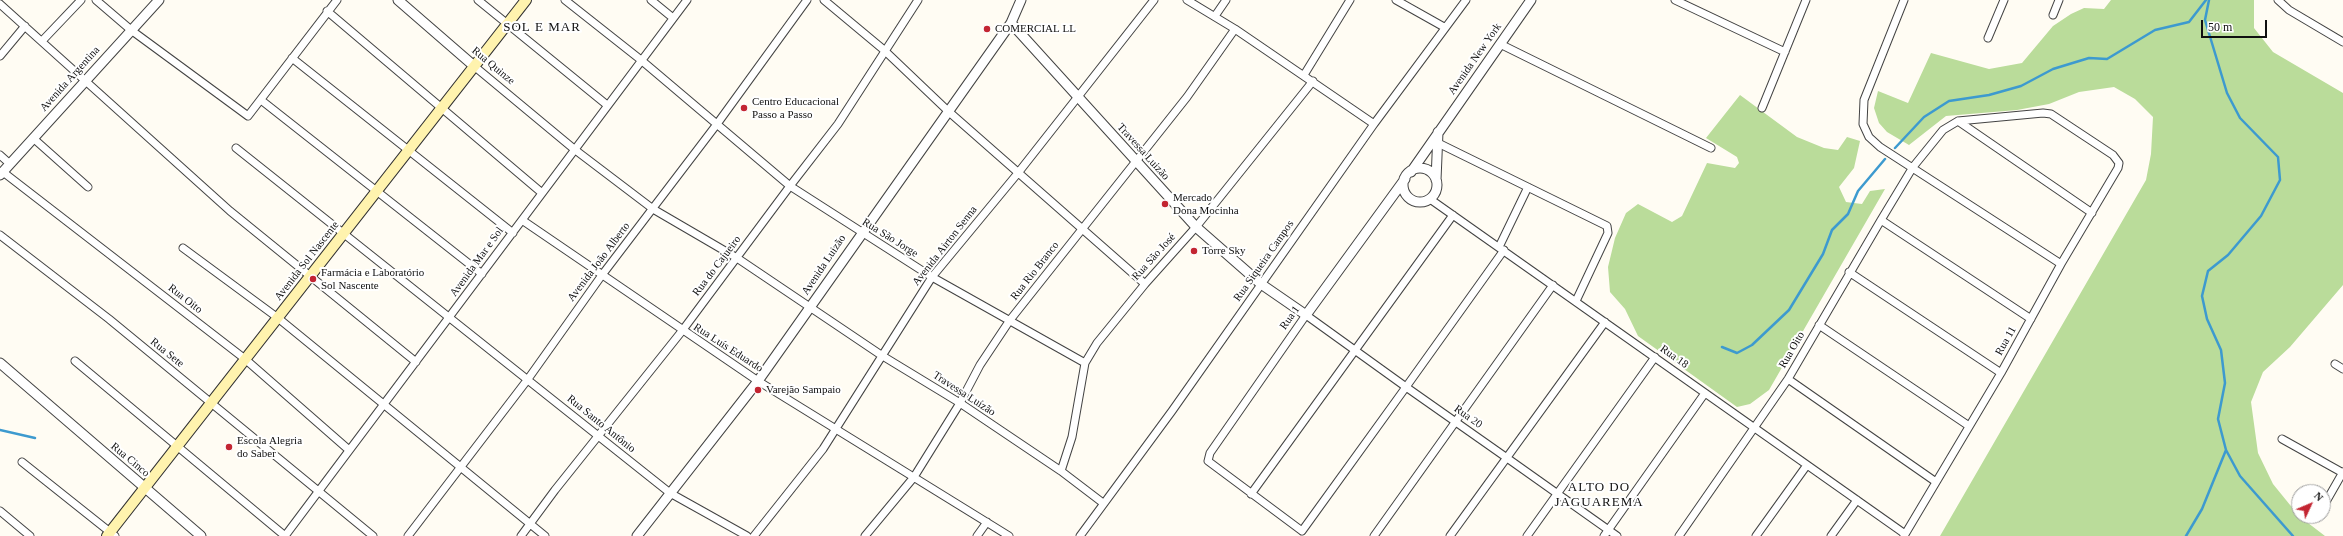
<!DOCTYPE html>
<meta charset="utf-8">
<style>
body{margin:0}
#map{position:relative;width:2343px;height:536px;overflow:hidden;background:#fffcf3;font-family:Georgia,serif}
canvas{display:block}
.north{position:absolute;left:2291px;top:484px;width:40px;height:40px;box-sizing:border-box;background:#fff;border:1px solid #9f9f9f;border-radius:50%;rotate:46deg;font-size:11px;font-weight:700;line-height:16px;text-align:center;color:#101010}
.north::after{content:'';display:block;margin:auto;width:14px;height:18px;background:#c32532;clip-path:polygon(50% 0,100% 100%,50% 72%,0 100%)}
.scale{position:absolute;left:2201px;top:20px;width:66px;height:18px;box-sizing:border-box;border:2px solid #101010;border-top:0;padding-left:5px;font-size:12px;line-height:14px;white-space:nowrap;color:#101010;-webkit-text-stroke:3px #fff;paint-order:stroke}
</style>
<div id="map">
<canvas width="2343" height="536"></canvas>
<div class="north">N</div>
<div class="scale">50 m</div>
</div>
<script>
const ctx = document.querySelector('canvas').getContext('2d');
ctx.lineJoin = 'round';
function fillPath(path, color) { ctx.fillStyle = color; ctx.fill(path, 'evenodd'); }
const poly = rows => new Path2D(rows.map(r => 'M' + r).join(''));
function strokePath(path, color, width, dash) { ctx.strokeStyle = color; ctx.lineWidth = width; ctx.lineCap = dash ? 'butt' : 'round'; ctx.setLineDash(dash || []); ctx.stroke(path); }
function label(font, color, halo, rows, align = 'center') {
  ctx.font = font + ' Georgia,serif'; ctx.lineWidth = 4; ctx.setLineDash([]); ctx.textBaseline = 'middle'; ctx.strokeStyle = halo; ctx.fillStyle = color; for (const [text, x, y, turn = 0] of rows) {
    ctx.save(); ctx.translate(x, y); ctx.rotate((+turn || 0) * Math.PI / 180); ctx.textAlign = isNaN(turn) ? turn : align; if (halo) ctx.strokeText(text, 0, 0); ctx.fillText(text, 0, 0); ctx.restore();
  }
}
const forest = poly([
 [2111,0,2254,0,2254,28,2273,52,2343,93,2343,285,2290,347,2263,372,2251,402,2258,453,2273,484,2299,516,2325,536,1940,536,2146,180,2151,154,2153,117,2135,99,2114,87,2079,92,2049,104,2017,110,1946,116,1909,145,1887,132,1879,123,1874,108,1878,91,1908,103,1931,53,1989,69,2022,63,2053,26,2071,14,2084,8,2104,9],
 [1740,95,1797,137,1824,148,1838,150,1847,137,1860,141,1854,168,1839,187,1846,202,1862,204,1870,191,1885,189,1769,390,1750,404,1737,407,1638,336,1625,309,1610,292,1608,267,1615,238,1626,213,1638,204,1672,222,1682,216,1707,163,1735,168,1739,163,1737,157,1706,138]
]);
const stream = poly([
 [1895,148,1924,117,1949,101,1989,95,2021,86,2053,69,2089,58,2107,59,2155,30,2189,22,2206,0],
 [1722,347,1737,353,1752,345,1789,310,1823,254,1832,230,1848,214,1858,191,1885,159],
 [0,430,35,438],
 [2226,450,2240,476,2293,536],
 [2186,536,2202,509,2226,450,2218,419,2225,383,2221,350,2207,319,2202,296,2208,271,2228,255,2261,216,2280,180,2278,157,2240,118,2227,93,2205,20,2209,0]
]);
const minor = poly([
 [96,0,131,30,248,116,337,0],
 [478,0,607,105],
 [565,0,641,60,790,186,932,277,1085,363],
 [651,0,673,18],
 [824,0,884,50,948,111,1145,284],
 [1187,0,1235,29,1374,124],
 [1396,0,1444,27],
 [1675,0,1785,52],
 [1904,0,1864,100,1863,124,1869,137,1880,147,2061,264],
 [2278,0,2289,10,2343,42],
 [0,4,230,211,416,362],
 [327,11,542,193],
 [2053,15,2059,0],
 [1215,16,1226,0],
 [1988,38,2004,0],
 [42,41,81,0],
 [1500,44,1711,148],
 [0,56,25,26],
 [292,58,513,233],
 [474,66,574,149,653,209,737,258,881,355,960,403,1061,471,1103,503],
 [1304,75,1350,0],
 [261,100,482,274],
 [1762,108,1806,0],
 [1958,121,2092,213],
 [33,138,88,187],
 [1438,143,1607,226,1608,233,1576,301],
 [236,148,670,493,747,536],
 [0,155,10,164],
 [3,172,245,359,349,450],
 [1430,199,1905,534],
 [522,220,758,381,1009,536],
 [1881,220,2031,319],
 [0,235,109,319,373,536],
 [1499,247,1528,187],
 [183,248,278,318,545,536],
 [1504,250,1406,387,1302,531,1208,461,1210,453,1306,315,1406,387,1507,458,1617,536],
 [1849,272,2001,373],
 [1819,325,1969,426],
 [75,361,285,536],
 [2335,364,2343,369],
 [1788,379,1936,482],
 [2282,439,2343,473],
 [22,462,115,536],
 [1061,471,1072,437,1085,363,1097,343,1145,284,1196,227,1313,81],
 [1251,494,1453,215],
 [2323,507,2343,472],
 [0,511,30,536],
 [285,536,687,0],
 [408,536,528,379,602,275,717,124,807,0],
 [521,536,555,490,682,331,790,186,838,124,918,0],
 [754,536,823,449,932,277,1018,173,1154,0],
 [865,536,914,477,960,403,980,365,1010,320,1187,97,1235,29],
 [977,536,987,522],
 [1080,536,1172,411,1374,124,1466,0],
 [1374,536,1553,285],
 [1450,536,1605,322],
 [1527,536,1655,357],
 [1604,536,1705,393],
 [1679,536,1788,379,1881,220,1913,167,1943,130,1958,121,2043,113,2051,114,2113,155,2119,163,2118,168,2061,264,2001,373,1904,536],
 [1756,536,1807,465],
 [1831,536,1857,500]
]);
const tertiary = poly([
 [398,0,474,66],
 [1011,23,1196,227,1261,284,1306,315,1405,179],
 '1403 185a17 17 0 1 1 34 0a17 17 0 1 1-34 0Z',
 [1411,172,1531,0],
 [0,175,159,0],
 [1436,180,1438,132],
 [0,363,201,536],
 [637,536,758,381,1011,23,1021,0]
]);
const secondary = poly([
 [107,536,526,0]
]);
const markers = [
 [987,29,4,"#c32532"],
 [744,108,4,"#c32532"],
 [1165,204,4,"#c32532"],
 [1194,251,4,"#c32532"],
 [313,279,4,"#c32532"],
 [758,390,4,"#c32532"],
 [229,447,4,"#c32532"]
];
const poiNames = [
 ["COMERCIAL LL",995,29],
 ["Centro Educacional",752,102],
 ["Passo a Passo",752,115],
 ["Mercado",1173,198],
 ["Dona Mocinha",1173,211],
 ["Torre Sky",1202,251],
 ["Farmácia e Laboratório",321,273],
 ["Sol Nascente",321,286],
 ["Varejão Sampaio",766,390],
 ["Escola Alegria",237,441],
 ["do Saber",237,454]
];
const streetNames = [
 ["Avenida New York",1475,59,-55],
 ["Rua Quinze",493,66,40],
 ["Avenida Argentina",70,79,-48],
 ["Travessa Luizão",1143,152,48],
 ["Rua São Jorge",890,238,32],
 ["Avenida Airton Senna",945,246,-52],
 ["Rua São José",1154,257,-48],
 ["Avenida Sol Nascente",307,261,-52],
 ["Rua Siqueira Campos",1264,261,-55],
 ["Avenida Mar e Sol",477,262,-54],
 ["Avenida João Alberto",599,262,-53],
 ["Avenida Luizão",824,265,-56],
 ["Rua do Cajueiro",717,266,-53],
 ["Rua Rio Branco",1035,271,-52],
 ["Rua Oito",185,299,38],
 ["Rua 1",1290,318,-55],
 ["Rua 11",2006,341,-61],
 ["Rua Luís Eduardo",728,348,33],
 ["Rua Oito",1792,350,-60],
 ["Rua Sete",167,353,39],
 ["Rua 18",1674,357,35],
 ["Travessa Luízão",964,394,33],
 ["Rua 20",1468,417,35],
 ["Rua Santo Antônio",601,424,39],
 ["Rua Cinco",130,460,40]
];
const quarterNames = [
 ["SOL E MAR",542,28],
 ["ALTO DO",1599,488],
 ["JAGUAREMA",1599,503]
];
fillPath(forest, '#badc9a');
strokePath(stream, '#3d9acf', 2.5);
strokePath(minor, '#434343', 9);
strokePath(tertiary, '#434343', 11);
strokePath(secondary, '#323232', 12);
strokePath(minor, '#fff', 7);
strokePath(tertiary, '#fff', 9);
strokePath(secondary, '#fff3ae', 10);
for (const [x, y, r, color] of markers) { const dot = new Path2D(); dot.arc(x, y, r, 0, 2 * Math.PI); ctx.fillStyle = color; ctx.fill(dot); strokePath(dot, '#fff', 1.5); }
label('11px', '#101010', '#fff', poiNames, 'left');
label('11px', '#101010', '#fff', streetNames);
ctx.letterSpacing = '1px';
label('13px', '#101010', '#fff', quarterNames);
ctx.letterSpacing = '0px';
</script>
